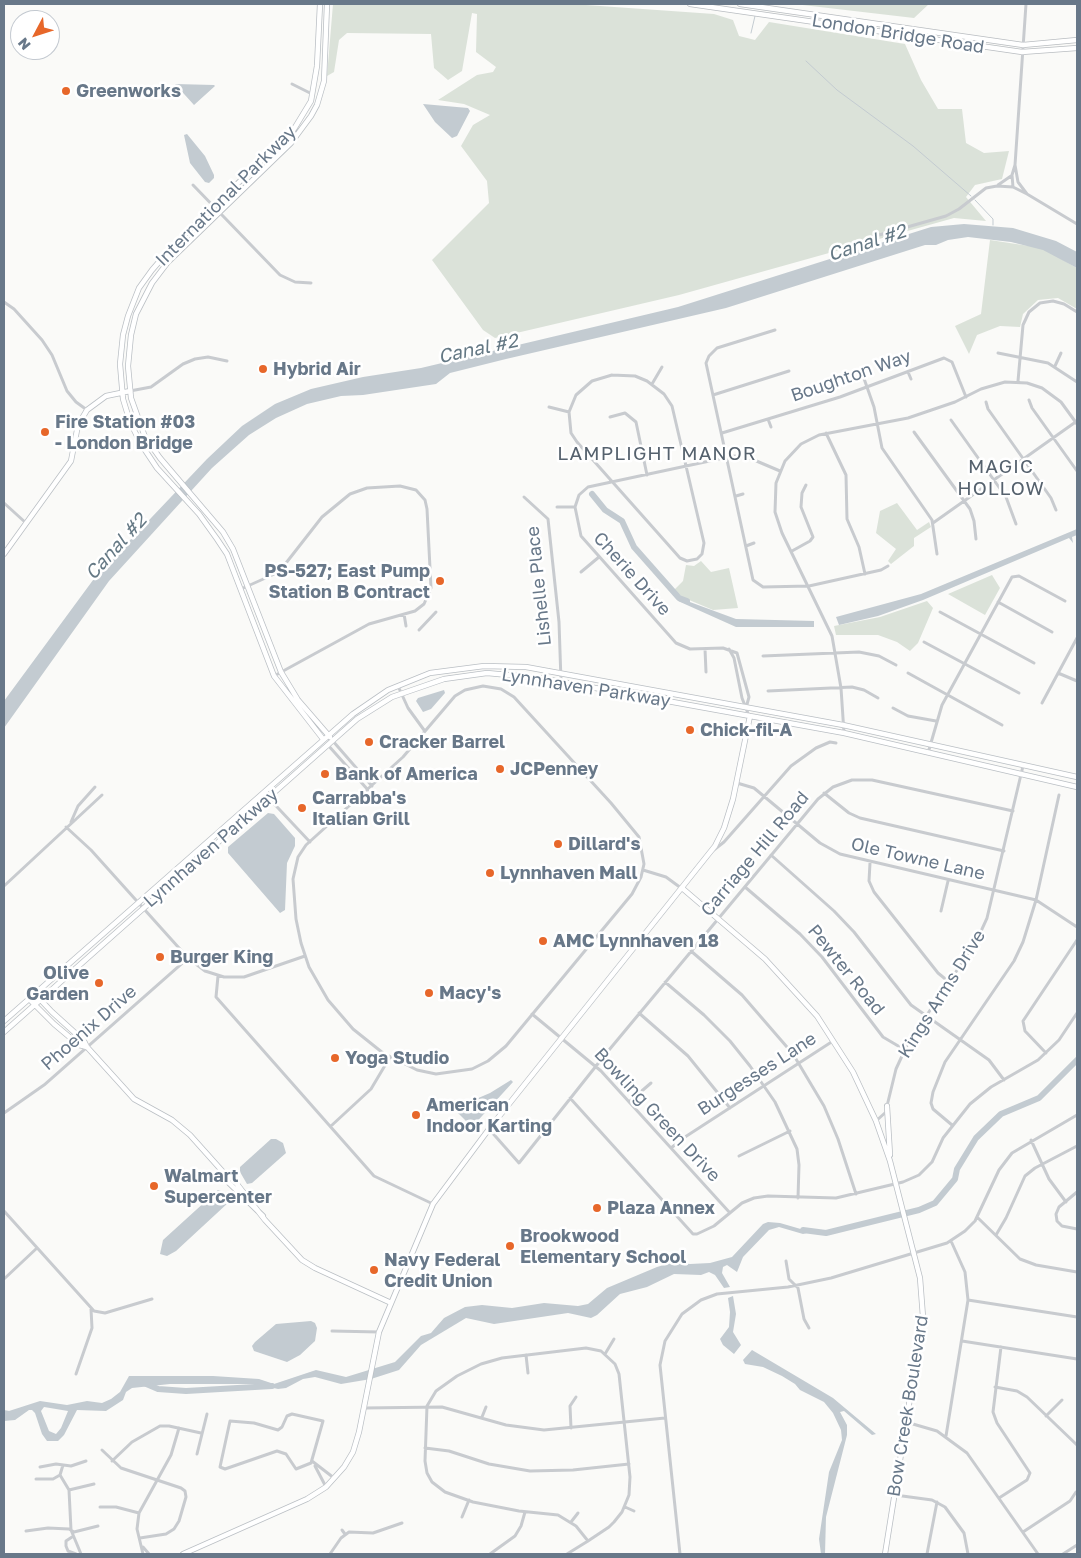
<!DOCTYPE html>
<style>
body{margin:0}
#map{position:relative;width:1081px;height:1558px;overflow:hidden;background:#fafaf8;font-family:"Golos Text",sans-serif}
canvas{display:block}
.frame{position:absolute;inset:0;border:5px solid #687889;pointer-events:none}
.north{position:absolute;left:10px;top:10px;width:50px;height:50px;box-sizing:border-box;background:#fff;border:1px solid #c3c9d0;border-radius:50%;rotate:230deg;font-size:14px;font-weight:700;line-height:20px;text-align:center;color:#687889}
.north::after{content:'';display:block;margin:auto;width:18px;height:22px;background:#e7672a;clip-path:polygon(50% 0,100% 100%,50% 72%,0 100%)}
</style>
<div id="map">
<canvas width="1081" height="1558"></canvas>
<div class="frame"></div>
<div class="north">N</div>
</div>
<script>
const ctx = document.querySelector('canvas').getContext('2d');
ctx.lineJoin = 'round';
function fillPath(path, color) { ctx.fillStyle = color; ctx.fill(path, 'evenodd'); }
const poly = rows => new Path2D(rows.map(r => 'M' + r).join(''));
function strokePath(path, color, width, dash) { ctx.strokeStyle = color; ctx.lineWidth = width; ctx.lineCap = dash ? 'butt' : 'round'; ctx.setLineDash(dash || []); ctx.stroke(path); }
function label(font, color, halo, rows, align = 'center') {
  ctx.font = font + ' "Golos Text",sans-serif'; ctx.lineWidth = 5; ctx.setLineDash([]); ctx.textBaseline = 'middle'; ctx.strokeStyle = halo; ctx.fillStyle = color; for (const [text, x, y, turn = 0] of rows) {
    ctx.save(); ctx.translate(x, y); ctx.rotate((+turn || 0) * Math.PI / 180); ctx.textAlign = isNaN(turn) ? turn : align; if (halo) ctx.strokeText(text, 0, 0); ctx.fillText(text, 0, 0); ctx.restore();
  }
}
const green = poly([
 [333,4,586,5,714,14,733,20,739,36,755,40,769,22,905,44,921,80,938,109,962,109,966,143,984,153,1009,151,1002,179,975,185,966,197,986,221,954,218,679,295,495,338,483,330,432,260,489,203,487,181,461,146,473,125,490,115,464,104,438,100,477,75,493,72,496,67,476,52,477,14,472,13,462,71,448,80,434,68,431,34,347,33,339,40,334,72,327,76],
 [794,4,929,4,914,18],
 [990,240,1042,248,1077,268,1077,309,1058,298,1038,300,1023,314,1020,327,1000,326,977,335,969,354,955,326,981,314],
 [897,503,917,530,929,522,931,527,914,538,914,546,891,564,888,561,896,549,876,533,880,511],
 [701,561,711,572,729,568,738,608,713,610,682,597,674,590,683,581,686,565,694,566],
 [992,575,1000,588,985,615,948,594],
 [927,601,933,608,918,643,910,651,897,642,878,635,836,635,834,626,880,617]
]);
const water = poly([
 [175,84,214,85,215,86,194,105],
 [423,104,468,108,470,111,457,136,452,138,435,122],
 [187,134,205,156,214,175,214,178,209,183,205,182,190,163,184,135],
 [964,224,1013,228,1056,241,1077,252,1077,268,1043,250,1011,242,968,237,948,240,936,245,925,245,726,308,506,359,450,373,436,384,363,395,341,396,307,404,276,418,249,435,212,468,109,581,4,728,4,701,96,576,207,459,242,426,275,404,311,389,363,377,421,368,678,307,931,227],
 [1077,529,1077,535,1072,537,1073,543,1069,538,923,600,878,616,839,625,836,617,921,594],
 [679,598,736,619,814,621,814,627,736,627,678,601],
 [444,690,445,693,431,709,423,712,416,701,418,698],
 [268,813,274,814,295,838,295,846,287,863,285,910,280,913,228,853,228,847],
 [511,1080,513,1082,472,1127,451,1106,452,1103,476,1099,490,1093],
 [271,1139,276,1139,283,1143,286,1153,252,1183,247,1184,240,1172,240,1167],
 [218,1190,231,1194,229,1202,176,1251,167,1256,160,1254,163,1240],
 [768,1222,780,1223,811,1232,803,1234,779,1227,769,1230,743,1257,737,1272,727,1265,723,1267,722,1273,730,1287,724,1288,715,1275,709,1272,701,1275,674,1274,647,1287,620,1294,597,1315,591,1318,568,1313,494,1324,466,1318,421,1345,399,1370,371,1379,341,1384,315,1377,303,1379,286,1388,278,1389,256,1384,170,1384,132,1388,126,1392,123,1400,106,1411,77,1410,64,1435,58,1441,47,1441,42,1434,35,1413,32,1410,29,1410,15,1420,4,1421,4,1410,9,1411,40,1401,67,1405,87,1401,102,1403,111,1399,120,1392,129,1376,213,1376,259,1379,274,1384,316,1370,346,1377,395,1362,421,1336,431,1333,444,1318,465,1307,482,1305,512,1308,544,1303,578,1306,588,1304,607,1288,657,1267,674,1262,690,1264,710,1263,732,1257,763,1224],
 [44,1407,68,1411,61,1428,56,1434,49,1431,41,1411],
 [733,1296,736,1314,733,1332,741,1345,734,1354,723,1345,720,1339,729,1327,730,1312,728,1298],
 [311,1321,315,1323,317,1328,315,1341,300,1355,287,1362,254,1351,252,1346,255,1342,276,1324],
 [752,1350,833,1398,876,1434,872,1435,844,1411,840,1412,847,1425,847,1435,826,1517,825,1554,821,1554,819,1539,829,1472,842,1440,841,1430,833,1413,824,1402,800,1390,795,1384,782,1376,763,1367,745,1364,743,1360]
]);
const stream = poly([
 [751,33,755,16],
 [806,61,837,90,913,146,971,196],
 [975,200,993,219,993,225]
]);
const river = poly([
 [592,494,605,510,622,521,634,547,679,598,687,601],
 [803,1230,826,1233,919,1210,935,1203,955,1179,957,1169,976,1138,1001,1114,1039,1098,1077,1060],
 [144,1383,158,1389,186,1391,272,1386]
]);
const street = poly([
 [292,84,312,94],
 [1015,165,1012,175,1013,187,1027,194,1018,182,1015,165,1026,4],
 [193,185,280,275,295,282,311,283],
 [998,185,1011,176],
 [1027,194,1077,224],
 [872,237,946,216,959,209,986,188,997,186,1013,187],
 [4,302,14,309,42,340,52,355,67,391,76,402,87,410],
 [775,330,717,348,709,356,706,363,753,580,763,587,809,586,881,570,888,566],
 [998,353,1048,363,1077,382],
 [1055,366,1061,353],
 [861,370,874,407,882,448,932,520,937,554],
 [908,372,911,379],
 [612,375,635,376,647,381,664,394,672,406,704,543,702,554,697,559,687,561,680,558,577,442,571,433,569,412,576,395,592,381,612,375],
 [1018,381,1023,325,1029,312,1040,303,1053,301,1064,304,1077,312],
 [652,384,662,367],
 [130,391,151,387,183,364,195,359,208,357,227,361],
 [713,395,789,371],
 [1029,400,1032,408,1077,471],
 [986,402,988,409,1051,498,1056,510],
 [549,407,569,412],
 [610,417,625,413,636,422,647,475],
 [768,419,771,427],
 [951,420,1006,497,1016,524],
 [914,432,970,509,974,521,976,539],
 [722,433,840,397,944,358,952,362,966,397],
 [826,433,846,475,847,519,859,547,865,574],
 [736,496,743,494],
 [524,497,548,519,559,622,561,681],
 [4,503,26,523],
 [557,507,575,507],
 [933,523,1077,421],
 [746,546,754,543],
 [792,551,810,541,813,537,801,507,802,493,806,485],
 [581,572,599,557],
 [241,589,279,572,322,517,350,494,367,488,400,486,416,490,425,500,427,509,431,588,424,604,415,611,369,624,274,676],
 [998,602,1052,632],
 [940,612,1034,663],
 [404,614,406,626],
 [419,630,436,612],
 [924,642,1019,693],
 [705,649,706,672],
 [729,649,734,658,742,698,749,716],
 [763,656,859,652,879,656,896,665],
 [908,673,1002,725],
 [1058,673,1077,681],
 [398,686,408,708,424,730],
 [483,686,501,689,514,697,611,803,639,837,644,864,641,877,632,894,506,1046,488,1061,472,1069,436,1074,417,1070,383,1053,353,1029,328,1000,309,967,301,943,296,919,293,879,298,857,306,845,403,757,455,696,465,690,483,686],
 [768,691,852,687,864,690,878,698],
 [1042,703,1077,638],
 [746,708,749,697,737,653,723,648,690,649,676,643,581,536,575,507,579,495,588,487,733,456,747,457,780,471],
 [893,708,908,716,936,721],
 [844,733,841,688,832,636,782,533,775,512,776,483,785,461,801,444,819,435,908,418,955,402,981,389,1005,382,1027,383,1042,388,1061,402,1077,424],
 [332,740,372,786],
 [327,744,368,790],
 [928,753,942,705,1012,577,1019,576,1065,601],
 [737,783,754,788,820,843,840,854,1036,900,1077,927],
 [263,792,310,842],
 [824,793,849,813,860,818,1004,851],
 [71,822,78,806,95,787],
 [66,827,91,850,188,958,205,971,224,977,244,977,305,956],
 [710,853,724,842,791,766,816,748,830,742,836,743],
 [771,855,834,911,854,932,911,1005,989,1060,1004,1080],
 [870,863,869,881,874,892,938,973,949,982],
 [643,870,666,877,681,888],
 [4,886,102,795],
 [745,887,800,934,822,957,883,1037,905,1050],
 [941,911,948,881],
 [691,951,742,995,793,1054,824,1106,838,1139,856,1194],
 [218,976,216,997,374,1176,433,1204],
 [665,982,704,1015,730,1041,750,1066,775,1102,797,1149,799,1165,798,1198],
 [639,1013,688,1056,730,1108],
 [532,1014,601,1071,730,1213],
 [1046,1053,1025,1031,1023,1021,1077,940],
 [570,1098,693,1234,697,1234,714,1226,742,1203,754,1198,768,1196,836,1198,903,1182,919,1175,932,1162,943,1138,970,1104,991,1087,1038,1060,1059,1040,1077,1013],
 [629,1102,651,1083],
 [887,1106,896,1069,908,1043,976,942,987,918,1023,766],
 [4,1113,44,1085,188,958],
 [876,1121,886,1112],
 [952,1125,933,1109,931,1103,933,1092,945,1062,1014,961,1023,942,1036,900,1059,795],
 [331,1126,371,1089,390,1057],
 [489,1129,519,1163,604,1056,818,799,833,787,852,780,872,780,1013,811],
 [1031,1140,1049,1179,1066,1202],
 [671,1148,685,1137,833,1041],
 [739,1156,790,1131],
 [1077,1192,1059,1207,1056,1214,1057,1221,1062,1226,1077,1229],
 [4,1211,94,1311,105,1313,152,1299],
 [977,1217,1020,1259,1036,1265,1077,1272],
 [996,1235,1006,1218,1025,1176,1035,1168,1077,1146],
 [786,1261,789,1279,798,1288,804,1319,809,1328],
 [4,1279,37,1248],
 [968,1300,1077,1317],
 [332,1331,379,1332],
 [962,1341,1077,1359],
 [605,1354,614,1339],
 [526,1355,528,1373],
 [76,1374,92,1328,91,1309],
 [995,1387,1017,1391,1027,1397,1077,1445],
 [364,1408,442,1407,506,1425,544,1430,665,1418],
 [292,1414,323,1421,311,1463,296,1469,286,1454,277,1451,225,1469,220,1467,230,1421,254,1423,278,1430,282,1427,287,1416,292,1414],
 [1046,1416,1062,1400],
 [482,1417,486,1407],
 [906,1422,937,1431,967,1453,1038,1554],
 [571,1428,570,1406,576,1397],
 [946,1436,968,1300,965,1272,951,1241],
 [425,1448,449,1451,489,1464,530,1471,573,1470,629,1464],
 [102,1450,121,1468,181,1488,185,1491,186,1497,179,1521,174,1529,166,1534,140,1538],
 [197,1454,207,1414],
 [112,1461,132,1442,160,1426,169,1426,201,1433],
 [312,1461,334,1478],
 [63,1465,60,1475,69,1490,71,1530,81,1554],
 [315,1466,326,1487],
 [40,1467,56,1464,71,1466,86,1461],
 [36,1479,53,1479,60,1475],
 [69,1490,94,1484],
 [895,1495,932,1500,945,1507,964,1533,968,1554],
 [999,1498,1027,1480,1030,1473,997,1423,993,1412,1001,1347],
 [100,1507,116,1507,139,1513],
 [625,1507,634,1511],
 [462,1517,469,1500],
 [571,1522,578,1513],
 [342,1530,345,1534],
 [26,1531,48,1528,69,1529,74,1532,98,1526],
 [1023,1532,1070,1501,1076,1492],
 [72,1537,66,1541,66,1546,68,1551,76,1554],
 [143,1547,149,1554],
 [143,1554,137,1529,139,1513,171,1455,179,1428],
 [330,1554,341,1538,349,1532,373,1533,402,1523],
 [490,1554,515,1536,521,1526,525,1512],
 [567,1554,588,1541,609,1527,614,1522,622,1512,629,1495,630,1477,619,1374,615,1364,601,1351,586,1348,502,1358,481,1364,457,1376,436,1391,427,1406,425,1461,427,1473,432,1482,445,1492,473,1502,519,1511,558,1515,576,1526,588,1541],
 [680,1554,660,1365,665,1341,682,1314,701,1300,717,1294,788,1287,831,1278,947,1243,965,1231,975,1221,999,1170,1012,1153,1077,1115],
 [927,1554,937,1502],
 [1063,1554,1077,1545]
]);
const secondary = poly([
 [320,4,317,66,311,101,294,129,172,247,152,270,139,288,128,316,123,335,120,364,123,399,130,422,141,444,157,468,199,514,217,539,227,554,274,676,323,739],
 [327,4,324,81,317,105,311,116,291,143,168,262,152,283,136,314,131,335,128,366,131,398,145,437,160,458,223,532,233,549,281,672,298,700,330,737],
 [4,554,71,461,78,425,87,410,106,396,130,391],
 [682,888,765,959,817,1016,853,1072,876,1121,890,1161,920,1278,923,1317,885,1554],
 [35,994,52,1012,84,1041,87,1047,134,1099,172,1120,190,1135,224,1173,229,1183,263,1216],
 [29,999,54,1024,79,1045,87,1047],
 [4,1021,353,714,388,690,430,673,484,666,526,667,843,725,1077,777],
 [4,1032,357,719,392,697,444,679,487,673,540,678,844,733,1077,787],
 [887,1106,890,1155],
 [225,1174,233,1179,265,1220,302,1260,315,1268,389,1302],
 [183,1554,307,1499,326,1487,344,1467,353,1452,359,1432,379,1332,433,1204,489,1129,715,846,724,828,733,799,750,716]
]);
const primary = poly([
 [690,4,1022,52,1077,48],
 [740,4,1023,45,1077,40]
]);
const markers = [
 [66,91,5,"#e7672a"],
 [263,369,5,"#e7672a"],
 [45,432,5,"#e7672a"],
 [440,581,5,"#e7672a"],
 [690,730,5,"#e7672a"],
 [369,742,5,"#e7672a"],
 [500,769,5,"#e7672a"],
 [325,774,5,"#e7672a"],
 [302,808,5,"#e7672a"],
 [558,844,5,"#e7672a"],
 [490,873,5,"#e7672a"],
 [543,941,5,"#e7672a"],
 [160,957,5,"#e7672a"],
 [99,983,5,"#e7672a"],
 [429,993,5,"#e7672a"],
 [335,1058,5,"#e7672a"],
 [416,1115,5,"#e7672a"],
 [154,1186,5,"#e7672a"],
 [597,1208,5,"#e7672a"],
 [510,1246,5,"#e7672a"],
 [374,1270,5,"#e7672a"]
];
const streetNames = [
 ["London Bridge Road",898,34,9],
 ["International Parkway",226,196,-45],
 ["Boughton Way",851,376,-19],
 ["Cherie Drive",632,574,48],
 ["Lishelle Place",539,586,-96],
 ["Lynnhaven Parkway",586,688,9],
 ["Lynnhaven Parkway",211,848,-41],
 ["Carriage Hill Road",755,854,-50],
 ["Ole Towne Lane",918,859,13],
 ["Pewter Road",846,970,51],
 ["Kings Arms Drive",942,994,-58],
 ["Phoenix Drive",89,1028,-41],
 ["Burgesses Lane",757,1074,-33],
 ["Bowling Green Drive",657,1115,47],
 ["Bow Creek Boulevard",908,1406,-81]
];
const poiNames = [
 ["Greenworks",76,91],
 ["Hybrid Air",273,369],
 ["Fire Station #03",55,422],
 ["- London Bridge",55,443],
 ["PS-527; East Pump",430,571,"right"],
 ["Station B Contract",430,592,"right"],
 ["Chick-fil-A",700,730],
 ["Cracker Barrel",379,742],
 ["JCPenney",510,769],
 ["Bank of America",335,774],
 ["Carrabba's",312,798],
 ["Italian Grill",312,819],
 ["Dillard's",568,844],
 ["Lynnhaven Mall",500,873],
 ["AMC Lynnhaven 18",553,941],
 ["Burger King",170,957],
 ["Olive",89,973,"right"],
 ["Garden",89,994,"right"],
 ["Macy's",439,993],
 ["Yoga Studio",345,1058],
 ["American",426,1105],
 ["Indoor Karting",426,1126],
 ["Walmart",164,1176],
 ["Supercenter",164,1197],
 ["Plaza Annex",607,1208],
 ["Brookwood",520,1236],
 ["Elementary School",520,1257],
 ["Navy Federal",384,1260],
 ["Credit Union",384,1281]
];
const waterNames = [
 ["Canal #2",867,243,-18],
 ["Canal #2",478,349,-12],
 ["Canal #2",116,547,-48]
];
const neighbourhoodNames = [
 ["LAMPLIGHT MANOR",657,454],
 ["MAGIC",1001,467],
 ["HOLLOW",1001,489]
];
fillPath(green, '#dbe2d9');
fillPath(water, '#c3cbd1');
strokePath(stream, '#c3cbd1', 1);
strokePath(river, '#c3cbd1', 6);
strokePath(secondary, '#babfc4', 6);
strokePath(primary, '#b9bdc1', 6);
strokePath(street, '#c8cbcf', 3);
strokePath(secondary, '#fff', 4.5);
strokePath(primary, '#fff', 4.5);
for (const [x, y, r, color] of markers) { const dot = new Path2D(); dot.arc(x, y, r, 0, 2 * Math.PI); ctx.fillStyle = color; ctx.fill(dot); strokePath(dot, '#fff', 2); }
label('18px', '#687889', '#fff', streetNames);
label('bold 18px', '#687889', '#fff', poiNames, 'left');
label('italic 19px', '#647884', '#fff', waterNames);
ctx.letterSpacing = '1px';
label('19px', '#56626e', '#fff', neighbourhoodNames);
ctx.letterSpacing = '0px';
</script>
